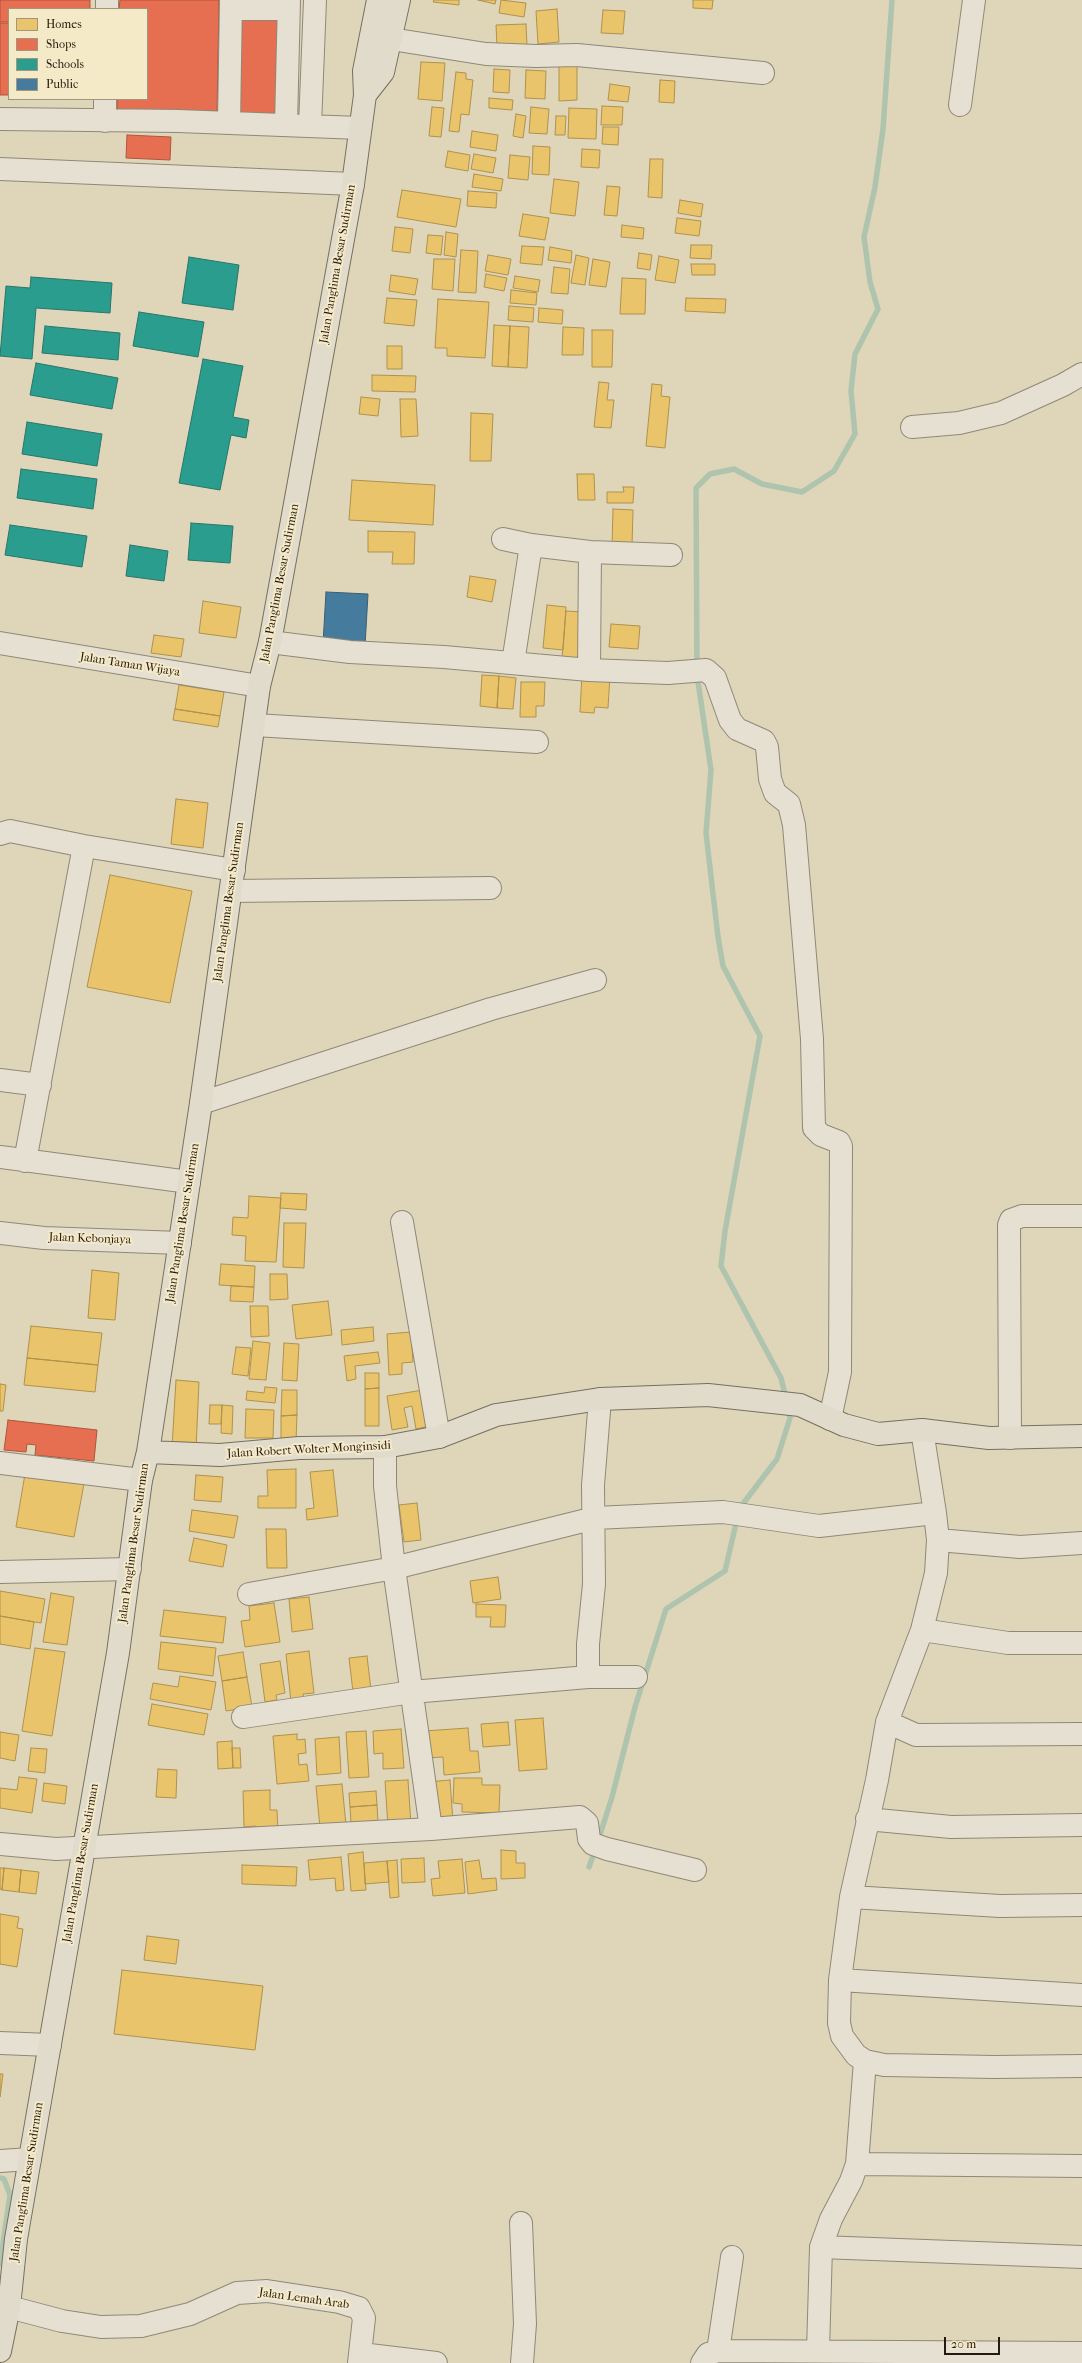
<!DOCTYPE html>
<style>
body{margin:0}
#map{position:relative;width:1082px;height:2363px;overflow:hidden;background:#dfd6b9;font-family:"IM FELL French Canon",serif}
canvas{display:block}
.legend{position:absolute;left:8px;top:8px;width:140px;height:92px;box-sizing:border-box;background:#f4eac8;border:1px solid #a2967e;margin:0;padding:5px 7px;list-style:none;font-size:12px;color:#271910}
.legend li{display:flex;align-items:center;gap:8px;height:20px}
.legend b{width:20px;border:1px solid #a2967e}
.scale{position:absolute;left:944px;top:2337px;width:56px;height:18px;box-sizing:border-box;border:2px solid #271910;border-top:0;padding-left:5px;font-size:12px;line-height:14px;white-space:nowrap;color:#271910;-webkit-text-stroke:3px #f4eac8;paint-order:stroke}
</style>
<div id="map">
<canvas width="1082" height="2363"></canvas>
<ul class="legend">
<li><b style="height:11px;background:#e9c46a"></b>Homes</li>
<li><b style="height:11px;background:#e76f51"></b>Shops</li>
<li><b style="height:11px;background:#2a9d8f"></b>Schools</li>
<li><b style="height:11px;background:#457b9d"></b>Public</li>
</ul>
<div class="scale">20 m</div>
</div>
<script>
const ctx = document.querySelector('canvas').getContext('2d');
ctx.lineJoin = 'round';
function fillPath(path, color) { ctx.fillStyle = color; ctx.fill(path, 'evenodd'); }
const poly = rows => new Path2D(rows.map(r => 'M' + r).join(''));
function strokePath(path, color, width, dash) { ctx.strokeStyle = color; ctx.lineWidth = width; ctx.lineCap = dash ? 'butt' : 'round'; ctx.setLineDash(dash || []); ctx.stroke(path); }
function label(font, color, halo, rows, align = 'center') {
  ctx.font = font + ' "IM FELL French Canon",serif'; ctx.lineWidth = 4; ctx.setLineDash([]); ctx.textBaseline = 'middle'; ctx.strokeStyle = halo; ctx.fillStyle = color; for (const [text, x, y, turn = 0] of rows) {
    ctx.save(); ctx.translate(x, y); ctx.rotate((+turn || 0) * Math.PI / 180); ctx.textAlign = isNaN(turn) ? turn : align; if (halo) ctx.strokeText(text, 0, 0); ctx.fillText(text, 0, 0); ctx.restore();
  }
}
const homes = poly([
 [434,0,459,0,459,5,433,2,434,0],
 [478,0,496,0,495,4,478,0],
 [501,0,526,3,524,17,499,13,501,0],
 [693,0,713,0,712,9,693,8,693,0],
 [557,9,559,42,538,44,536,11,557,9],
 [603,10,625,11,623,34,601,33,603,10],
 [526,24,527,46,497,46,496,25,526,24],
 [421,62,445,63,442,101,418,99,421,62],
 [559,62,577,62,577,100,559,101,559,62],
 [494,69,510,70,509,93,493,92,494,69],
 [526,70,546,71,545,99,525,98,526,70],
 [456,72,466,73,466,79,473,80,469,115,461,114,459,132,449,131,456,72],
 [660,80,675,81,674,103,659,102,660,80],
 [610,84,630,87,628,102,608,100,610,84],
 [489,98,513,100,512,110,489,108,489,98],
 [602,106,623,107,622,125,601,125,602,106],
 [432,107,444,108,441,137,429,136,432,107],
 [531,107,549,109,547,134,529,133,531,107],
 [569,108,597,109,596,139,568,138,569,108],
 [516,114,526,116,523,138,513,136,516,114],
 [556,116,566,116,565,135,555,135,556,116],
 [603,127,619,127,618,145,602,144,603,127],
 [472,131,498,135,496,151,470,147,472,131],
 [533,146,550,147,549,175,532,174,533,146],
 [582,149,600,150,599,168,581,167,582,149],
 [448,151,470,155,468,171,445,167,448,151],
 [474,154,496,158,493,173,471,169,474,154],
 [510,155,530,157,528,180,508,178,510,155],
 [650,159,663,159,662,198,648,197,650,159],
 [474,174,503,179,501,191,472,187,474,174],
 [554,179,579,182,575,216,550,213,554,179],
 [607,186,620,187,617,216,604,215,607,186],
 [402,190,461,199,456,227,397,217,402,190],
 [468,191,497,193,496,208,467,206,468,191],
 [680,200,703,204,701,217,678,213,680,200],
 [523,214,549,218,545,240,519,236,523,214],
 [677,218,701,221,699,236,675,233,677,218],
 [622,225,644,228,643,239,621,237,622,225],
 [395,227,413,229,410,253,392,251,395,227],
 [446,232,458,234,456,257,444,255,446,232],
 [428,235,443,236,441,255,426,253,428,235],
 [691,245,712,245,711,259,690,258,691,245],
 [522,246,544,247,542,265,520,263,522,246],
 [550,247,572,251,571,263,548,260,550,247],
 [461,250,478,251,476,293,458,292,461,250],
 [639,253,652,255,650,270,637,268,639,253],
 [488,255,511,259,508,275,485,271,488,255],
 [576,255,589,258,585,285,571,283,576,255],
 [659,256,679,260,675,283,655,280,659,256],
 [434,259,455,259,453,291,432,289,434,259],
 [593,259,610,262,606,287,589,285,593,259],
 [691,264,715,264,715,275,692,275,691,264],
 [554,267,570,269,568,294,551,293,554,267],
 [486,274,507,278,504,291,484,287,486,274],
 [391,275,418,279,415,295,389,291,391,275],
 [515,276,540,280,538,292,513,288,515,276],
 [622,278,646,279,645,314,620,314,622,278],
 [511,290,537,293,536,305,510,303,511,290],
 [387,298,417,300,414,326,384,323,387,298],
 [686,298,726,299,725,313,685,311,686,298],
 [438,299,489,302,485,358,447,356,447,348,435,348,438,299],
 [509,306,534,308,533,322,508,320,509,306],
 [539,308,563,310,562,324,538,322,539,308],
 [494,325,510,326,508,367,492,366,494,325],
 [510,326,529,327,527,368,508,367,510,326],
 [563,327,584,328,583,355,562,355,563,327],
 [592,330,613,330,612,367,592,367,592,330],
 [387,346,402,346,402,369,387,369,387,346],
 [372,375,416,376,415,392,372,391,372,375],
 [599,382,609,383,607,400,614,400,611,428,594,427,599,382],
 [652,384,662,385,661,396,670,397,665,448,646,446,652,384],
 [361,397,380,399,378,416,359,414,361,397],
 [400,399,416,399,418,436,401,437,400,399],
 [471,413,493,414,491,461,470,461,471,413],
 [577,474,594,474,595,500,578,500,577,474],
 [352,480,435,485,433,525,349,520,352,480],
 [623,487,634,487,633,503,607,503,607,492,624,492,623,487],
 [613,509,633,510,632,546,612,546,613,509],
 [368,531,415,532,414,564,392,564,393,552,368,552,368,531],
 [470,576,496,580,492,602,467,597,470,576],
 [203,601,241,607,236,638,199,633,203,601],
 [547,605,566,607,563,650,543,648,547,605],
 [566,611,584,612,580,659,562,658,566,611],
 [611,624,640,626,638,649,609,647,611,624],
 [154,635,184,639,181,657,151,653,154,635],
 [582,674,610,675,608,708,595,707,594,713,580,712,582,674],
 [482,675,499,676,497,708,480,706,482,675],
 [499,676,516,678,513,709,497,708,499,676],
 [521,682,545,682,544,706,536,706,536,717,520,717,521,682],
 [179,685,224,692,220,716,175,709,179,685],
 [175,709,220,716,218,727,173,720,175,709],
 [176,799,208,803,203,848,171,844,176,799],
 [110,875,192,891,170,1003,87,987,110,875],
 [281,1193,307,1194,306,1210,280,1208,281,1193],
 [249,1196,281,1198,276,1262,245,1261,246,1236,232,1235,233,1217,248,1218,249,1196],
 [284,1223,306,1223,304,1268,283,1267,284,1223],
 [221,1264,255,1266,254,1287,219,1285,221,1264],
 [92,1270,119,1273,115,1320,88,1318,92,1270],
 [270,1274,287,1274,288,1299,270,1300,270,1274],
 [231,1286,254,1287,253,1302,230,1301,231,1286],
 [328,1301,332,1335,296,1339,292,1305,328,1301],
 [250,1306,268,1306,269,1336,251,1337,250,1306],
 [31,1326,102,1333,98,1365,27,1358,31,1326],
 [373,1327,374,1341,342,1345,341,1330,373,1327],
 [411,1332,413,1362,402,1363,402,1374,389,1375,387,1334,411,1332],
 [253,1341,270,1343,266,1380,249,1379,253,1341],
 [284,1343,299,1344,297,1381,282,1380,284,1343],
 [236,1347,251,1348,248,1376,232,1374,236,1347],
 [378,1352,380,1363,355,1366,356,1379,347,1381,344,1356,378,1352],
 [27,1358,98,1365,95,1392,24,1385,27,1358],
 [365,1373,379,1373,379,1388,365,1389,365,1373],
 [176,1380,199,1382,196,1449,172,1447,176,1380],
 [0,1384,6,1385,3,1411,0,1411,0,1384],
 [265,1387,277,1388,275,1403,246,1400,247,1391,264,1393,265,1387],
 [379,1388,379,1426,365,1426,365,1389,379,1388],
 [282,1390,297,1390,297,1415,281,1416,282,1390],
 [423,1390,430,1426,416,1429,412,1406,404,1408,408,1427,392,1430,387,1396,423,1390],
 [210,1405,222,1405,221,1424,209,1424,210,1405],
 [222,1405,233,1406,232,1434,221,1433,222,1405],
 [246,1409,274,1410,273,1438,245,1438,246,1409],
 [297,1415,296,1442,281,1442,281,1416,297,1415],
 [296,1469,296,1508,258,1508,258,1496,268,1496,267,1470,296,1469],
 [333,1470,338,1516,307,1520,306,1509,314,1508,310,1472,333,1470],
 [25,1474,84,1484,74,1537,16,1527,25,1474],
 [196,1475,223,1477,221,1502,194,1500,196,1475],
 [417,1503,421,1540,404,1542,399,1505,417,1503],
 [192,1510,238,1516,234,1538,189,1531,192,1510],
 [266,1529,286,1529,287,1568,267,1568,266,1529],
 [194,1538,227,1545,223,1567,189,1561,194,1538],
 [498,1577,501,1599,473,1603,470,1581,498,1577],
 [0,1591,45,1599,41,1623,0,1616,0,1591],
 [51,1593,74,1597,67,1645,43,1642,51,1593],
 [309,1597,313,1629,292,1632,289,1599,309,1597],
 [274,1603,280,1642,245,1647,241,1621,250,1620,249,1606,274,1603],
 [476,1604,506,1605,505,1627,490,1627,491,1617,476,1617,476,1604],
 [164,1610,226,1617,223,1643,160,1636,164,1610],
 [0,1616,34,1622,30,1649,0,1644,0,1616],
 [161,1642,216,1648,213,1676,158,1669,161,1642],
 [35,1648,65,1652,52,1736,22,1731,35,1648],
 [309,1651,314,1693,303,1694,304,1700,291,1702,286,1654,309,1651],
 [243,1652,247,1677,222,1681,218,1656,243,1652],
 [367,1656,371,1690,353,1692,349,1658,367,1656],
 [280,1661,285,1693,276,1695,277,1700,265,1702,260,1664,280,1661],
 [180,1676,216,1682,211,1710,150,1699,153,1683,178,1687,180,1676],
 [247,1677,252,1707,226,1711,222,1681,247,1677],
 [152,1704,208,1714,204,1735,148,1725,152,1704],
 [543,1718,547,1769,519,1771,515,1720,543,1718],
 [508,1722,510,1745,483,1747,481,1724,508,1722],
 [468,1728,470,1751,478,1751,480,1772,444,1775,443,1757,426,1758,424,1731,468,1728],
 [401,1729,404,1768,383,1769,383,1753,374,1754,373,1731,401,1729],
 [366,1731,369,1777,349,1778,346,1732,366,1731],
 [0,1732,19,1735,15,1761,0,1758,0,1732],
 [297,1734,297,1740,305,1739,306,1753,298,1754,299,1765,307,1764,309,1781,277,1784,273,1736,297,1734],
 [339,1737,341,1773,317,1775,315,1739,339,1737],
 [232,1741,233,1768,218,1769,217,1742,232,1741],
 [31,1748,47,1749,45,1773,28,1771,31,1748],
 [232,1748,240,1748,241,1768,233,1768,232,1748],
 [158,1769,177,1770,176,1798,156,1797,158,1769],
 [19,1777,37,1779,32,1813,0,1808,0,1788,17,1790,19,1777],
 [454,1778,482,1778,482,1785,500,1785,499,1813,462,1812,462,1804,453,1803,454,1778],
 [408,1780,411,1825,388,1827,385,1781,408,1780],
 [450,1780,453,1822,432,1824,428,1782,450,1780],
 [44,1783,67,1786,65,1804,42,1801,44,1783],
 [342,1784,346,1825,320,1828,316,1786,342,1784],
 [270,1790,270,1810,277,1810,278,1833,256,1834,256,1826,244,1827,243,1791,270,1790],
 [376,1791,377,1805,350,1807,349,1793,376,1791],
 [377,1805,378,1821,351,1823,350,1807,377,1805],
 [501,1850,516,1851,516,1863,525,1863,525,1878,501,1879,501,1850],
 [363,1852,366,1890,351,1891,348,1854,363,1852],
 [341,1857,344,1890,336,1891,335,1878,310,1880,308,1860,341,1857],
 [424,1858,425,1882,402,1883,401,1859,424,1858],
 [462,1859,465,1893,433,1896,431,1879,440,1878,438,1861,462,1859],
 [397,1860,399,1897,390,1898,387,1861,397,1860],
 [479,1860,482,1879,496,1878,497,1890,468,1894,465,1862,479,1860],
 [387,1861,389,1882,365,1884,364,1863,387,1861],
 [242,1865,297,1867,296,1886,242,1884,242,1865],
 [0,1868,4,1868,2,1890,0,1889,0,1868],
 [4,1868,21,1870,19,1892,2,1890,4,1868],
 [21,1870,39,1872,36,1894,19,1892,21,1870],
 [0,1914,19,1917,17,1928,23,1929,17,1967,0,1964,0,1914],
 [147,1936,179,1940,176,1964,144,1960,147,1936],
 [122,1970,263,1986,255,2050,114,2034,122,1970],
 [0,2074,3,2074,0,2097,0,2074]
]);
const shops = poly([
 [0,0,90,0,90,9,9,9,9,22,0,22,0,0],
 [120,0,219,0,217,114,117,112,117,99,147,99,147,9,119,9,120,0],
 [234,17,284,17,283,119,233,118,234,17],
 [0,23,9,23,9,95,0,95,0,23],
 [127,135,171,137,170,160,126,158,127,135],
 [8,1420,97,1430,94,1461,35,1455,36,1445,27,1444,26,1452,4,1450,8,1420]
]);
const schools = poly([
 [189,257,239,265,233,310,182,303,189,257],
 [31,277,112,283,110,313,36,308,32,359,0,356,6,286,30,288,31,277],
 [139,312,204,322,198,357,133,346,139,312],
 [45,326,120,333,118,360,42,353,45,326],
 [203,359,243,366,233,417,249,420,246,438,231,435,220,490,179,483,203,359],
 [36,363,118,378,112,409,30,395,36,363],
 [27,422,102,434,97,466,22,454,27,422],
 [21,469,97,479,93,509,17,498,21,469],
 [191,523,233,526,230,563,188,560,191,523],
 [10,525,87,536,82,567,5,555,10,525],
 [130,545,168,551,164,581,126,576,130,545]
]);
const public = poly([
 [326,592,368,594,365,646,323,644,326,592]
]);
const stream = poly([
 [697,667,696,488,710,474,734,469,762,484,802,492,834,471,855,434,851,391,855,354,878,309,870,282,864,237,875,187,883,129,892,0],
 [697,675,711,770,706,833,718,937,723,966,760,1036,725,1231,721,1266,781,1378,786,1398],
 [739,1509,777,1459,790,1418,788,1409],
 [598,1841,612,1797,635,1707,666,1609,725,1571,737,1519],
 [589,1867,595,1850],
 [0,2178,4,2179,10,2195,0,2264]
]);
const minor = poly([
 [107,9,107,0],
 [231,9,288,9],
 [391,39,486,54,536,56,577,55,763,73],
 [960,105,974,0],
 [0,119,178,121,360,128],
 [105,121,105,99],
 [229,123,231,0],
 [286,125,289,0],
 [310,126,315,0],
 [0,169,353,184],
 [912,427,959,423,1001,413,1063,385,1082,374],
 [503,539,531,545,590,552,671,555],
 [270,642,350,652,444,657,589,670,668,673,706,670,715,678,730,720,737,729,764,741,767,747,770,779,775,793,789,804,794,825,812,1039,814,1128,821,1135,839,1142,841,1146,840,1372,830,1419],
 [0,643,259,686],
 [513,663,531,545],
 [589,670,590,552],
 [255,725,537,742],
 [0,834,10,831,84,846,234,870],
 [231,891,490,888],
 [0,1080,40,1085],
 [201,1103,491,1009,595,980],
 [0,1157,189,1182],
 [25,1161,84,846],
 [402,1222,439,1437],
 [0,1233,44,1238,180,1243],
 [922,1430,935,1513,938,1540,936,1573,922,1630,887,1722,877,1780,851,1897,840,1980,839,2023,842,2036,856,2055,865,2061,884,2065,994,2067,1082,2066],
 [1010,1438,1009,1225,1011,1220,1022,1216,1082,1216],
 [385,1447,385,1486,394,1568,431,1829],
 [0,1463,141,1480],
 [938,1540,1020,1547,1082,1543],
 [0,1572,130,1569],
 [249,1594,394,1568,595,1518,723,1512,819,1526,935,1513],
 [922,1630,1008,1643,1082,1643],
 [588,1677,588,1644,594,1584,593,1485,600,1399],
 [243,1717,412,1692,588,1677,636,1677],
 [887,1722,916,1735,1082,1734],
 [867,1819,951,1827,1082,1825],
 [0,1844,56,1849,431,1829,580,1817,587,1823,589,1839,593,1844,607,1849,695,1870],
 [851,1897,1000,1906,1082,1905],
 [840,1980,1082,1995],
 [0,2043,50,2045],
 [0,2161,30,2159],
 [857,2164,865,2061],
 [521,2223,525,2324,522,2363],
 [821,2247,1082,2257],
 [9,2307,62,2321,101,2327,141,2326,190,2314,237,2293,267,2291,339,2302,359,2308,364,2318,359,2363],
 [718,2351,732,2257],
 [818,2351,821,2247,831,2219,851,2181,857,2164,1082,2166],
 [361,2354,436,2363],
 [702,2363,708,2354,718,2351,1082,2353]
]);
const major = poly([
 [365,95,383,72,399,0],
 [148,1452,220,1455,299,1448,385,1447,439,1437,496,1415,600,1399,708,1395,800,1405,844,1425,878,1434,922,1430,989,1438,1082,1436],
 [0,2351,9,2307,16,2239,118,1653,141,1480,148,1452,201,1103,259,686,270,642,353,184,365,95,364,71,378,0]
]);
const streetNames = [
 ["Jalan Panglima Besar Sudirman",338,264,-80],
 ["Jalan Panglima Besar Sudirman",280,583,-79],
 ["Jalan Taman Wijaya",130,665,9],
 ["Jalan Panglima Besar Sudirman",229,902,-82],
 ["Jalan Panglima Besar Sudirman",183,1223,-81],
 ["Jalan Kebonjaya",90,1239,2],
 ["Jalan Robert Wolter Monginsidi",309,1450,-3],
 ["Jalan Panglima Besar Sudirman",134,1543,-82],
 ["Jalan Panglima Besar Sudirman",81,1863,-80],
 ["Jalan Panglima Besar Sudirman",27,2182,-81],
 ["Jalan Lemah Arab",304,2299,8]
];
fillPath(homes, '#e9c46a');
strokePath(homes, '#af914f', 1);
fillPath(shops, '#e76f51');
strokePath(shops, '#ad553e', 1);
fillPath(schools, '#2a9d8f');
strokePath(schools, '#297569', 1);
fillPath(public, '#457b9d');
strokePath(public, '#3c5e73', 1);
strokePath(stream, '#aec4ae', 5.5);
strokePath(minor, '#8f8877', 24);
strokePath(major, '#766f60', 24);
strokePath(minor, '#e5e0d2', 22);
strokePath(major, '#e0dbcb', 22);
label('12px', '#271910', '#f4eac8', streetNames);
</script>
